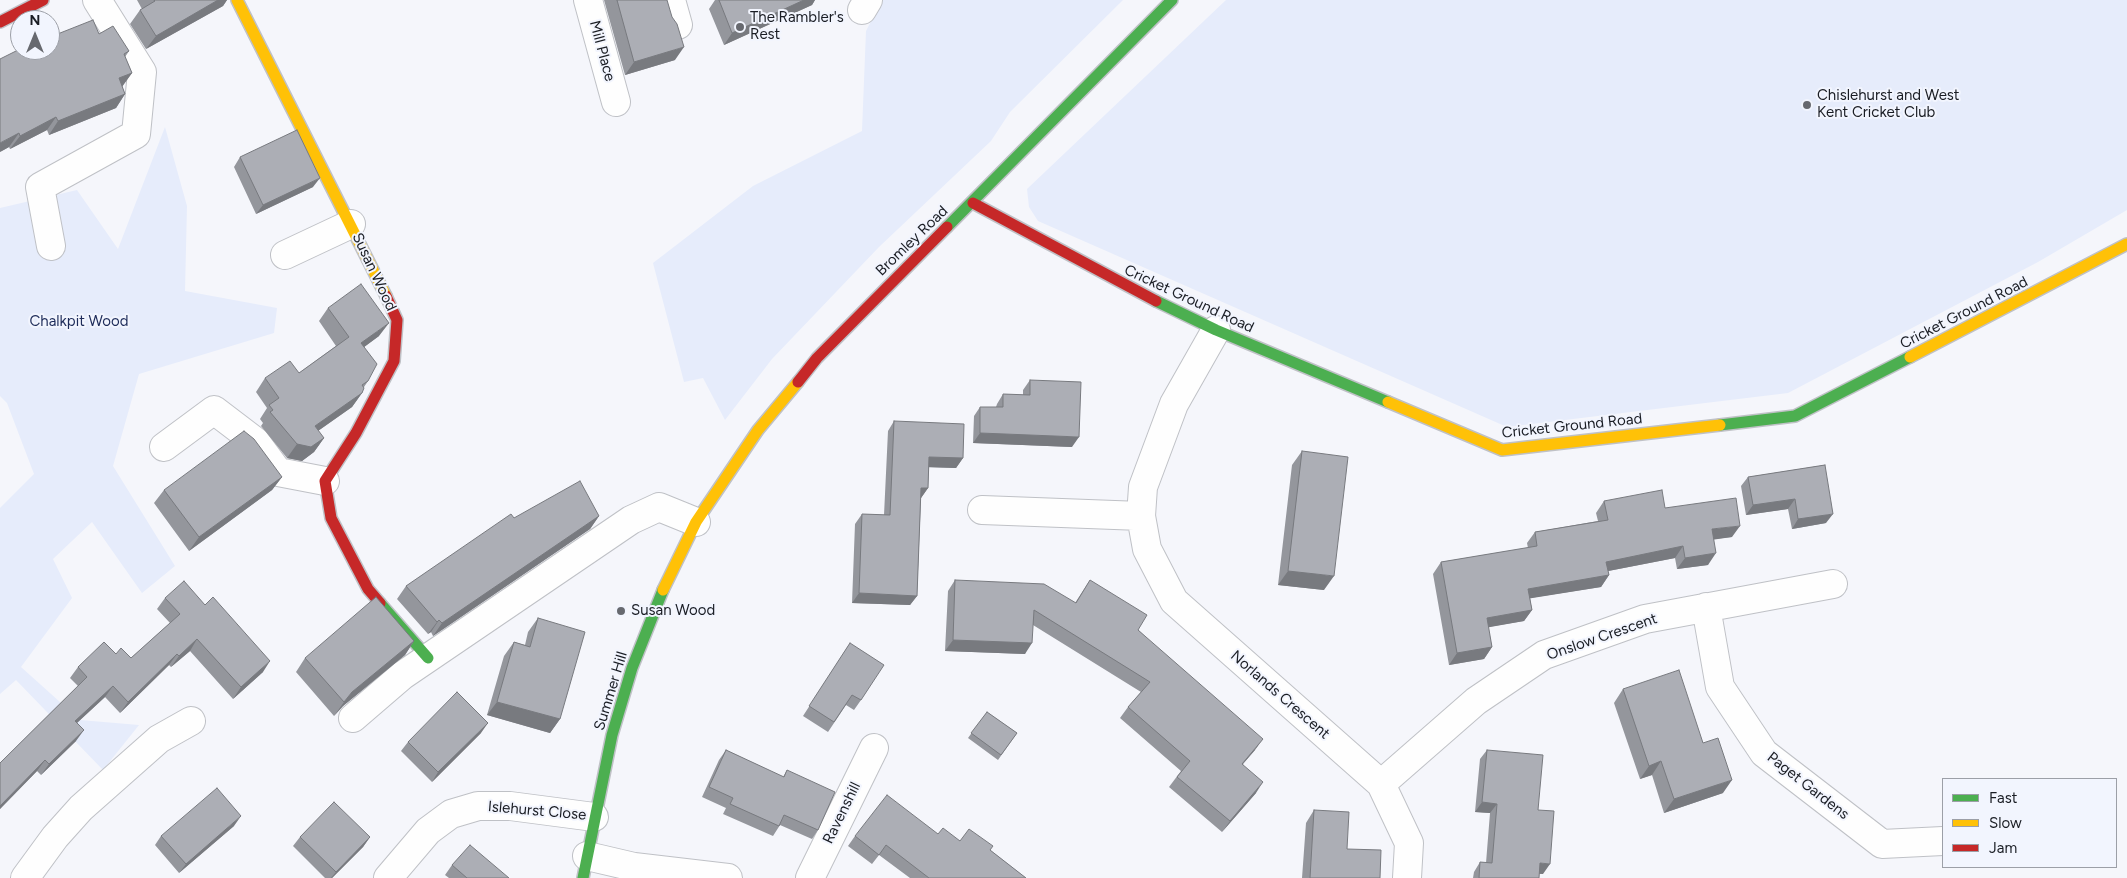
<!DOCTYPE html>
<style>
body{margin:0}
#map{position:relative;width:2127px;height:878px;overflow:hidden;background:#f5f6fb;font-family:Figtree,sans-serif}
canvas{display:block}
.legend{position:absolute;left:1942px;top:778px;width:175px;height:90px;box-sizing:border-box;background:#f2f5fe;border:1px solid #9c9fa7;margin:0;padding:6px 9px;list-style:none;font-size:15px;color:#1a1d24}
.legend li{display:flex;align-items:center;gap:10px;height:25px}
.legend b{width:25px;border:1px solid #9c9fa7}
.north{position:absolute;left:10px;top:10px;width:50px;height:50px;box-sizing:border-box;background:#f2f5fe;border:1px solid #9c9fa7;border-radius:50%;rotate:0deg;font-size:14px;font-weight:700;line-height:20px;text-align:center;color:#1a1d24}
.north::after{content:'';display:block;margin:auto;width:18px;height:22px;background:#67696f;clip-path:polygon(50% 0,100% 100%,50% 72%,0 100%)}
</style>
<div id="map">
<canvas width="2127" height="878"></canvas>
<ul class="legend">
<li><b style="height:6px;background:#4caf50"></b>Fast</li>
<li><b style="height:6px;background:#ffc107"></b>Slow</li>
<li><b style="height:6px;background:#c62828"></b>Jam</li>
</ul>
<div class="north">N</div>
</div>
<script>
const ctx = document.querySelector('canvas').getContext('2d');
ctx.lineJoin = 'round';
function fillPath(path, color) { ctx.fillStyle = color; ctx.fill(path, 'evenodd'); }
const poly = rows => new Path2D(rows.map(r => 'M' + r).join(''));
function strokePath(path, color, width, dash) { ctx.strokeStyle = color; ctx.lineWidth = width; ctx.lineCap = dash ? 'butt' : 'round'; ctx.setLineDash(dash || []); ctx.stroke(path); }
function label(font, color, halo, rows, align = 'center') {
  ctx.font = font + ' Figtree,sans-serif'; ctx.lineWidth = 4; ctx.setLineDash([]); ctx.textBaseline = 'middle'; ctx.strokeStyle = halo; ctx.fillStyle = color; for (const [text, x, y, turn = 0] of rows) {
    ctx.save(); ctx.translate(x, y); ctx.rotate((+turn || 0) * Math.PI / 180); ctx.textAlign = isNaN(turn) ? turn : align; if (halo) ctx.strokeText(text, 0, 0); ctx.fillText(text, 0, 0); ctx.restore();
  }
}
const green = poly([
 [882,0,1123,0,1010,112,991,141,879,247,772,359,725,420,703,378,684,382,653,263,753,186,862,131,866,31],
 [1226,0,2127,0,2127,210,2038,262,1788,393,1507,427,1038,221,1029,207,1027,189],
 [165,127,187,206,185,291,277,308,274,333,139,374,113,466,175,566,142,593,92,522,53,559,72,598,21,667,80,720,139,725,103,770,16,680,0,694,0,508,34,474,7,403,0,396,0,208,77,190,118,249]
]);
const street = poly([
 [588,0,616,102],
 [671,0,678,25],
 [862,10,868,0],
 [51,246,40,187,136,134,142,72,97,0],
 [285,255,351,224],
 [1216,330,1174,404,1143,487,1141,516,1147,549,1174,601,1381,784,1409,843,1407,878],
 [164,447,214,410,256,442,278,472,325,481],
 [982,510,1141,516],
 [1706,607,1720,687,1764,753,1882,844,1943,841],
 [353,718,403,675,631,520,659,507,696,522],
 [1381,784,1476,701,1544,655,1645,619,1833,584],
 [587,856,634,867,728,878],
 [25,878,55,837,81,808,159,739,191,721],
 [388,878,428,831,451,814,478,806,510,806,594,817],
 [810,878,874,748]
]);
const fast = poly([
 [947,227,1172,0],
 [1156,301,1216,330,1388,402],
 [1720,425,1795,416,1910,357],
 [380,603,428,658],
 [583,878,612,735,632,668,663,590]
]);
const slow = poly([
 [237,0,386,296],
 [1910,357,2127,244],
 [1388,402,1502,450,1720,425],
 [663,590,696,522,758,430,798,382]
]);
const jam = poly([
 [0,22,43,0],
 [973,203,1156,301],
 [798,382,817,358,947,227],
 [380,603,368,589,331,518,325,481,356,433,394,361,397,320,386,296]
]);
const wall = poly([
 [137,0,227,0,223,6,146,49,130,24,140,10,142,9],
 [604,0,667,0,675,60,625,75],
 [715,0,815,0,812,5,724,45,709,9],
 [99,34,129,51,125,57,132,73,122,86,125,94,116,108,49,135,47,130,10,149,9,147,0,152],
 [240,157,313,187,256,214,234,167],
 [328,308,379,336,364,347,368,381,364,387,362,393,352,407,318,431,324,438,314,452,302,461,287,458,261,426,263,423,260,419,267,408,256,392,265,378,299,373,336,346,319,321],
 [1030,380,1072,447,973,443,974,416,980,407,996,407,997,404,1003,394,1023,395,1023,390],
 [894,421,963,458,956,468,929,467,928,488,921,498,917,596,910,605,852,603,855,524,862,514,884,515,888,431],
 [1302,451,1324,590,1278,585,1292,465],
 [1825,465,1826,523,1792,529,1788,509,1746,515,1741,486,1748,477],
 [282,477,272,490,189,551,154,503,164,490],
 [1604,501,1665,508,1732,537,1714,539,1708,565,1677,569,1675,558,1608,571,1609,575,1601,587,1530,598,1532,610,1524,621,1488,627,1492,647,1484,659,1449,665,1433,574,1441,562,1528,548,1527,543,1535,532,1598,521,1596,513],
 [599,516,590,529,433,636,431,632,428,634,397,599,406,586,514,518],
 [955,580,1075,603,1090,580,1255,750,1243,764,1256,793,1222,832,1169,787,1181,771,1120,718,1128,707,1141,692,1033,625,1025,654,945,651,948,591],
 [165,598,263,672,233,699,190,651,171,667,169,665,120,713,105,697,77,723,76,741,41,775,37,771,0,809,0,763,78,686,70,678,78,667,116,654,131,658,170,623,157,609],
 [538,618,560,719,550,733,487,715,504,656,514,642,525,645,528,632],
 [414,641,405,655,343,706,334,716,296,672,305,658],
 [850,643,861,700,854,710,846,705,828,732,803,716],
 [1623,689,1703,743,1723,793,1664,813,1652,775,1640,779,1614,703],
 [987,712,1017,733,998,760,968,738],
 [481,733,432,782,401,751,408,742],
 [726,750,783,777,787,770,818,830,812,839,780,825,773,836,723,814,726,808,702,797,719,760],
 [1487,750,1538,810,1543,874,1539,874,1539,878,1473,878,1474,872,1480,862,1486,863,1490,813,1475,812,1480,759],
 [1314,810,1347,849,1380,878,1302,878,1306,823],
 [234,826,179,873,155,845,161,836],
 [938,834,960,841,990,850,1026,878,910,878,879,855,872,864,848,846,855,836],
 [300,837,370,837,363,847,332,878,325,878,293,846],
 [452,865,509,878,449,878,445,875]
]);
const shadedWall = poly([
 [218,0,227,0,223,6,146,49,156,36],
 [804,0,815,0,812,5,724,45,732,33],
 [684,47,675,60,625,75,634,62],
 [132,73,122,87,119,78],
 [125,94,116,108,49,135,58,121],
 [56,117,47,130,10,149,20,136],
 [19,133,9,147,0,152,0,143],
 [320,178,313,187,256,214,263,205],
 [389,323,379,336,352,356,361,343],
 [362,393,352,407,305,440,315,426],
 [980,433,1079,437,1072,447,973,443],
 [324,438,314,452,302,461,287,458,297,444],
 [929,457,963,458,956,468,922,467],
 [282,477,272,490,189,551,199,537],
 [921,488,928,488,921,498],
 [1795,499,1788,509,1746,515,1753,505],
 [1833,514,1826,523,1792,529,1798,519],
 [599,516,590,529,433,636,442,623],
 [1740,526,1732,537,1704,541,1712,529],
 [1683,546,1675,558,1598,573,1606,562],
 [1716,553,1708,565,1677,569,1685,558],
 [1288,571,1334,576,1324,590,1278,585],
 [1609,575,1601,587,1520,600,1528,589],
 [859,593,917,596,910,605,852,603],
 [1532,610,1524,621,1479,629,1487,618],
 [439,620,431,632,428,634,437,622],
 [197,639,190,651,171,667,179,656],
 [953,640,1032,643,1025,654,945,651],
 [414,641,405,655,343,706,334,716,344,702,352,692],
 [1492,647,1484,659,1449,665,1457,653],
 [177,654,169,665,120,713,128,702],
 [270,661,263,672,233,699,241,687],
 [113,686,105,697,67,732,75,721],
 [497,702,560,719,550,733,487,715],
 [488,723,481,733,432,782,438,772],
 [84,730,76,741,41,775,49,764],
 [1263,739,1255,750,1234,774,1242,764],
 [45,760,37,771,0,809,0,806],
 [1661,761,1652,775,1640,779,1649,766],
 [1732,780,1723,793,1664,813,1674,799],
 [1263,782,1256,793,1222,832,1230,821],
 [1482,802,1497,804,1490,813,1475,812],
 [241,816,234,826,179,873,186,864],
 [370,837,363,847,332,878,331,878,336,872],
 [1540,863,1550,864,1543,874,1534,873]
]);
const building = poly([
 [154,0,218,0,156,36,140,10,155,1,154,0],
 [617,0,667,0,672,17,677,24,684,47,634,62,617,0],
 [719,0,804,0,732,33,719,0],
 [93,20,99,34,113,26,129,51,124,54,132,73,119,78,125,94,58,121,56,117,20,136,19,133,0,143,0,59,20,49,20,50,50,50,50,37,93,20],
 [297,130,320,178,263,205,240,157,297,130],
 [361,284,389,323,361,343,377,364,368,381,362,385,364,388,362,393,315,426,324,438,311,447,297,444,270,412,273,410,269,405,279,398,265,378,290,361,299,373,349,337,328,308,361,284],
 [1030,380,1081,382,1079,437,980,433,980,407,1003,407,1003,394,1030,395,1030,380],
 [894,421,964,424,963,458,929,457,928,488,921,488,917,596,859,593,862,514,890,515,894,421],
 [244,431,254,439,282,477,199,537,164,490,244,431],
 [1302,451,1348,457,1334,576,1288,571,1302,451],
 [1825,465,1833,514,1798,519,1795,499,1753,505,1748,477,1825,465],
 [580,481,599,516,442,623,439,620,437,622,406,586,511,514,514,518,580,481],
 [1662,490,1665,508,1736,498,1740,526,1712,529,1716,553,1685,558,1683,546,1606,562,1609,575,1528,589,1532,610,1487,618,1492,647,1457,653,1441,562,1537,546,1535,532,1608,520,1604,501,1662,490],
 [955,580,1044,584,1076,603,1090,580,1147,615,1138,630,1263,739,1242,764,1263,782,1230,821,1177,777,1190,761,1128,707,1150,682,1034,610,1032,643,953,640,955,580],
 [184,581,205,605,213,597,270,661,241,687,197,639,179,656,177,654,128,702,113,686,75,721,84,730,49,764,45,760,0,806,0,763,87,677,78,667,104,642,116,654,121,648,131,658,180,614,165,598,184,581],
 [376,597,414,641,352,692,344,702,305,658,376,597],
 [538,618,585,632,560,719,497,702,514,642,530,647,538,618],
 [850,643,884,665,861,700,852,695,834,722,809,706,850,643],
 [1679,670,1703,743,1718,738,1732,780,1674,799,1661,761,1649,766,1623,689,1679,670],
 [457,692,488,723,438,772,408,742,457,692],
 [987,712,1017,733,1001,755,971,733,987,712],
 [726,750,784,777,787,770,835,792,818,830,784,815,779,826,730,804,733,798,709,787,726,750],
 [1487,750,1543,755,1538,810,1554,811,1550,864,1540,863,1539,878,1479,878,1480,862,1492,863,1497,804,1482,802,1487,750],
 [217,788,241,816,186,864,161,836,217,788],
 [887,795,938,834,943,828,960,841,969,829,993,846,990,850,1026,878,929,878,886,845,879,855,855,836,887,795],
 [334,802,370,837,336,872,300,837,334,802],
 [1314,810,1349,812,1347,849,1381,850,1380,878,1310,878,1314,810],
 [470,845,509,878,467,878,452,865,470,845]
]);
const markers = [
 [740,27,5,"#67696f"],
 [1807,105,5,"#67696f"],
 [621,611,5,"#67696f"]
];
const poiNames = [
 ["The Rambler's",750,18],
 ["Rest",750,35],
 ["Chislehurst and West",1817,96],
 ["Kent Cricket Club",1817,113],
 ["Susan Wood",631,611]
];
const streetNames = [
 ["Mill Place",602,51,75],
 ["Bromley Road",912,241,-44],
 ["Susan Wood",374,272,65],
 ["Cricket Ground Road",1189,299,25],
 ["Cricket Ground Road",1964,313,-27],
 ["Cricket Ground Road",1572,426,-6],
 ["Onslow Crescent",1602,637,-19],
 ["Summer Hill",611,691,-73],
 ["Norlands Crescent",1280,695,41],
 ["Paget Gardens",1808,786,38],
 ["Islehurst Close",537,811,5],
 ["Ravenshill",842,813,-64]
];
const parkNames = [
 ["Chalkpit Wood",79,322]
];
fillPath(green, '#e6ecfb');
strokePath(street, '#bfc1c6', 30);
strokePath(fast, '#bfc1c6', 14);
strokePath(slow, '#bfc1c6', 14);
strokePath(jam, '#bfc1c6', 14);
strokePath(street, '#fefefe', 28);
strokePath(fast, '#4caf50', 11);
strokePath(slow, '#ffc107', 11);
strokePath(jam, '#c62828', 11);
fillPath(wall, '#94969c');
fillPath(shadedWall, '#787a7f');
fillPath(building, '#acaeb5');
strokePath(building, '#787a7f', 1);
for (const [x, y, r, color] of markers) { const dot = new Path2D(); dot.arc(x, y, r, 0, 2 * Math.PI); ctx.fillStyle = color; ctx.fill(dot); strokePath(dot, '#f2f5fe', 2); }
label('15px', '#1a1d24', '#f2f5fe', poiNames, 'left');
label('15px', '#1a1d24', '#f2f5fe', streetNames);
label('15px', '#1e2c5a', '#f2f5fe', parkNames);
</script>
